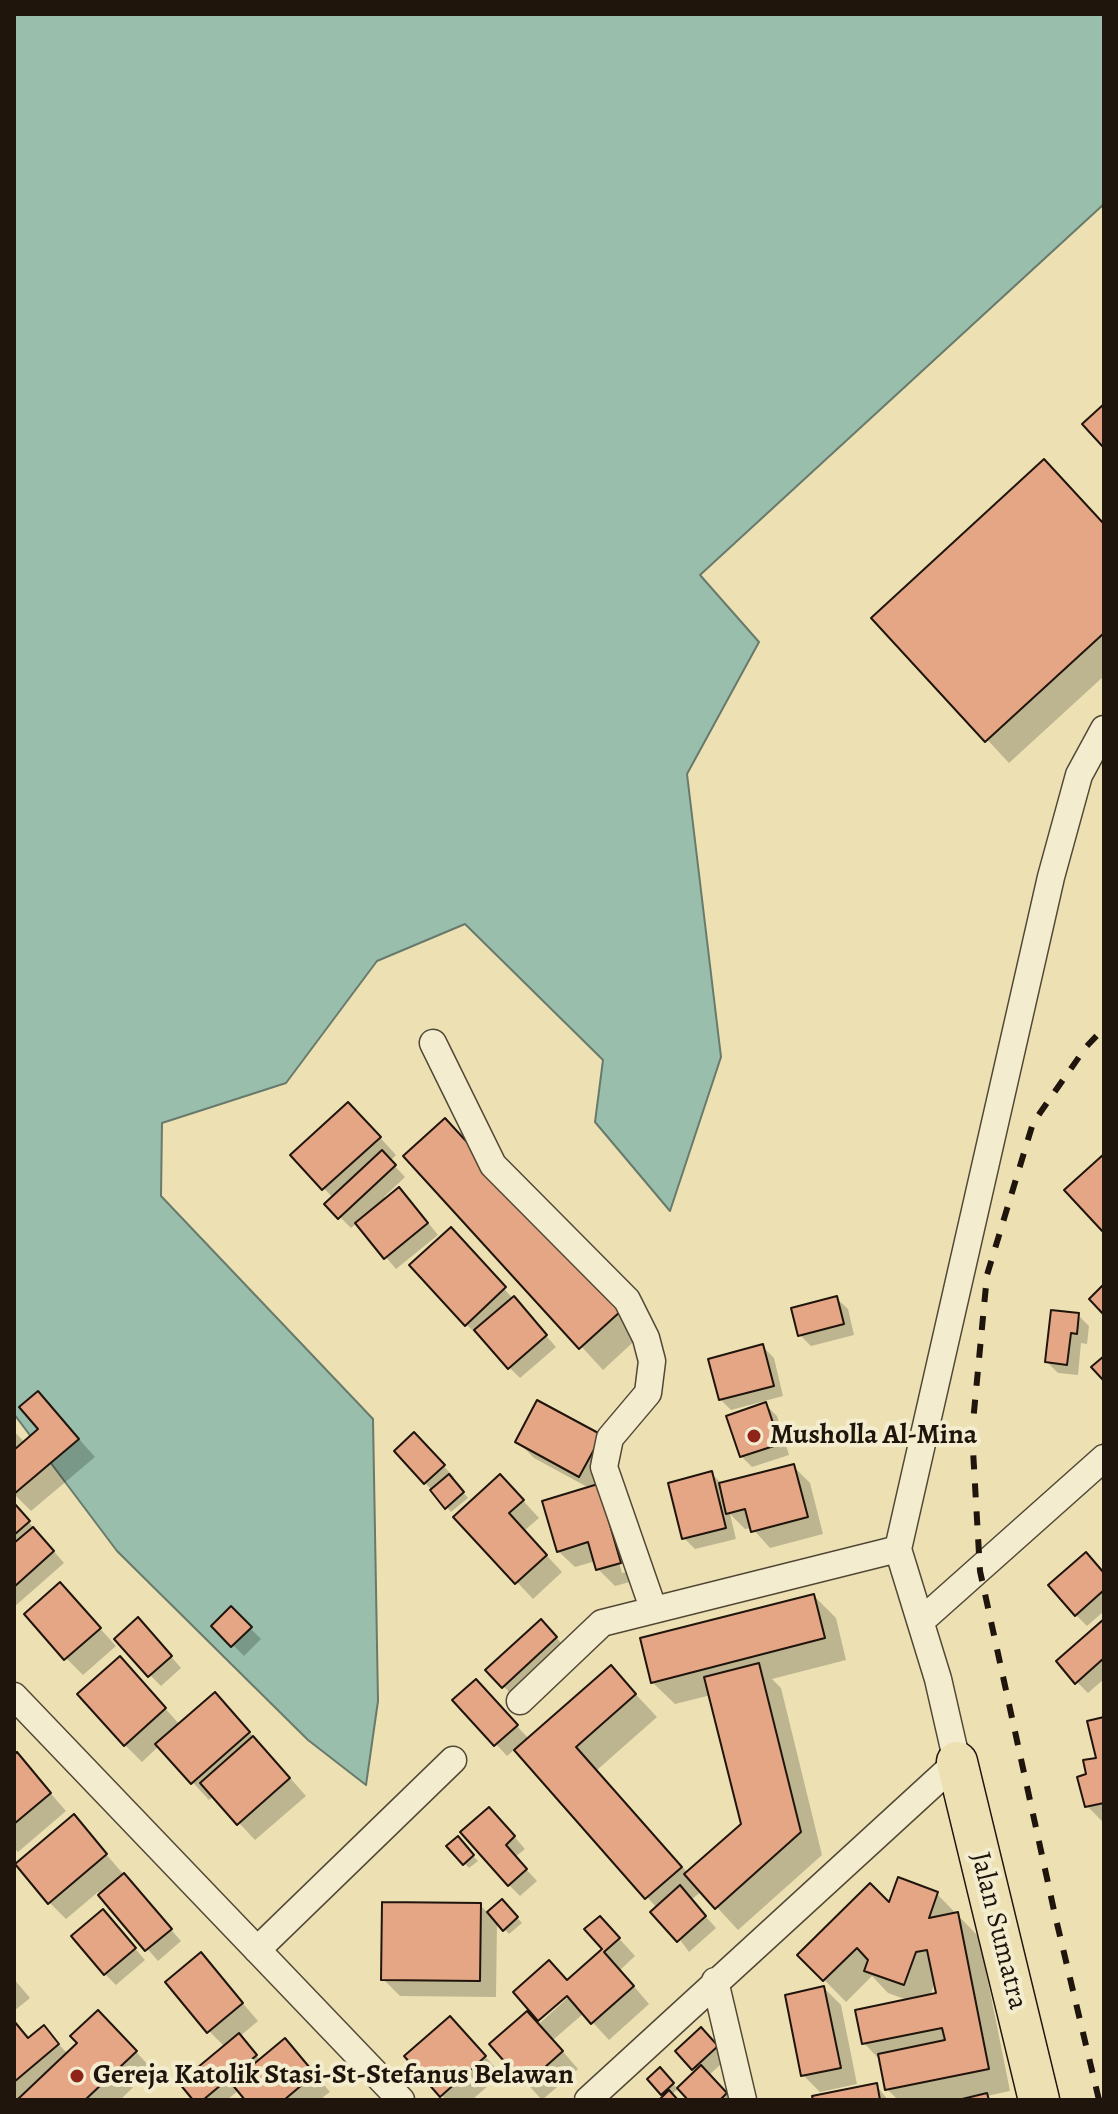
<!DOCTYPE html>
<style>
body{margin:0}
#map{position:relative;width:1118px;height:2114px;overflow:hidden;background:#ede1b4;font-family:Alegreya,serif}
canvas{display:block}
.frame{position:absolute;inset:0;border:16px solid #1f150c;pointer-events:none}
</style>
<div id="map">
<canvas width="1118" height="2114"></canvas>
<div class="frame"></div>
</div>
<script>
const ctx = document.querySelector('canvas').getContext('2d');
ctx.lineJoin = 'round';
function fillPath(path, color) { ctx.fillStyle = color; ctx.fill(path, 'evenodd'); }
const poly = rows => new Path2D(rows.map(r => 'M' + r).join(''));
function strokePath(path, color, width, dash) { ctx.strokeStyle = color; ctx.lineWidth = width; ctx.lineCap = dash ? 'butt' : 'round'; ctx.setLineDash(dash || []); ctx.stroke(path); }
function label(font, color, halo, rows, align = 'center') {
  ctx.font = font + ' Alegreya,serif'; ctx.lineWidth = 8; ctx.setLineDash([]); ctx.textBaseline = 'middle'; ctx.strokeStyle = halo; ctx.fillStyle = color; for (const [text, x, y, turn = 0] of rows) {
    ctx.save(); ctx.translate(x, y); ctx.rotate((+turn || 0) * Math.PI / 180); ctx.textAlign = isNaN(turn) ? turn : align; if (halo) ctx.strokeText(text, 0, 0); ctx.fillText(text, 0, 0); ctx.restore();
  }
}
const water = poly([
 [14,14,1104,14,1104,204,700,575,759,642,687,774,721,1057,670,1211,595,1122,603,1060,465,924,377,961,286,1083,162,1123,161,1196,373,1419,378,1701,366,1785,308,1740,117,1551,14,1414,14,14]
]);
const shadow = poly([
 [1104,525,1104,676,1009,763,874,618],
 [365,1121,396,1155,390,1161,405,1177,384,1197,410,1200,438,1235,396,1269,357,1223,351,1228,327,1204,333,1198,293,1155],
 [444,1121,642,1334,603,1370,406,1156],
 [467,1247,556,1347,520,1378,466,1324],
 [836,1298,848,1309,854,1335,811,1346,800,1335],
 [1078,1315,1089,1326,1087,1344,1081,1343,1078,1375,1058,1373,1047,1362],
 [763,1347,774,1358,783,1396,731,1410,720,1399],
 [38,1393,95,1457,31,1511,14,1494,14,1431,25,1443,41,1430],
 [538,1403,601,1437,617,1454,599,1488,615,1504,637,1580,615,1586,598,1569,596,1561,575,1567,558,1551,544,1503,591,1489,534,1458,517,1441],
 [602,1504,606,1504,626,1572,622,1573],
 [766,1405,777,1416,789,1455,752,1467,741,1456],
 [414,1435,454,1477,452,1479,468,1498,451,1512,397,1451],
 [793,1466,810,1483,823,1534,770,1548,752,1528,745,1529,730,1514,736,1539,695,1549,684,1538,712,1474,722,1484],
 [517,1494,539,1518,524,1531,562,1572,533,1599,456,1517],
 [14,1505,64,1563,14,1607],
 [1104,1574,1104,1611,1087,1626,1076,1615],
 [814,1596,836,1618,846,1660,772,1679,781,1688,822,1855,738,1930,702,1891,691,1900,716,1928,689,1952,657,1908,515,1749,507,1756,455,1700,486,1693,529,1739,611,1668,657,1717,597,1770,688,1873,743,1825,711,1695,675,1704,652,1682],
 [76,1602,116,1646,83,1675,66,1658],
 [231,1609,261,1639,244,1656,214,1626],
 [1104,1622,1104,1679,1088,1693,1077,1682],
 [149,1631,181,1668,161,1686,150,1675],
 [552,1633,567,1649,514,1697,488,1670],
 [136,1676,180,1725,231,1711,306,1796,255,1840,214,1796,209,1800,159,1746,142,1762,125,1745],
 [1104,1719,1104,1823,1087,1806,1088,1776,1098,1759],
 [17,1755,66,1811,18,1852,14,1848],
 [74,1817,181,1941,158,1961,98,1892,66,1919,49,1902],
 [500,1820,525,1849,515,1857,537,1881,520,1896,509,1885],
 [458,1839,478,1861,469,1868,449,1846],
 [937,1894,979,1937,1010,2091,987,2096,991,2100,898,2100,887,2089,881,2061,864,2043,910,2001,888,1993,872,1976,846,2002,800,1955,890,1906],
 [935,1982,938,1995,930,1996],
 [502,1901,522,1923,509,1934,497,1921,496,1997,400,1996,383,1979,480,1905,488,1913],
 [113,1923,145,1960,116,1985,105,1974],
 [616,1935,635,1956,620,1970,649,2004,609,2040,584,2013,553,2040,578,2069,542,2100,492,2045,568,1982],
 [573,1988,575,1991,540,2023,537,2020],
 [201,1955,258,2021,239,2037,261,2061,301,2058,330,2092,323,2097,326,2100,248,2100,239,2090,227,2100,195,2100,225,2047,209,2031],
 [14,1979,30,1998,14,2011],
 [824,1988,841,2005,857,2084,820,2092,803,2075],
 [14,2023,30,2039,43,2028,68,2054,115,2029,152,2069,120,2100,14,2100],
 [701,2030,728,2058,709,2075,732,2100,691,2100,697,2072,678,2051],
 [466,2035,501,2074,472,2100,446,2100,407,2056],
 [660,2070,678,2089,671,2095,676,2100,662,2100,665,2096,650,2079],
 [876,2085,888,2100,815,2100]
]);
const building = poly([
 [1104,404,1104,448,1082,424,1104,404],
 [1044,459,1104,524,1104,633,985,742,871,618,1044,459],
 [348,1102,381,1137,322,1190,290,1155,348,1102],
 [445,1118,621,1311,579,1349,403,1156,445,1118],
 [382,1150,396,1165,338,1219,324,1204,382,1150],
 [1104,1154,1104,1233,1064,1190,1104,1154],
 [399,1187,428,1223,384,1259,355,1223,399,1187],
 [451,1227,506,1287,465,1326,409,1265,451,1227],
 [1104,1284,1104,1315,1089,1299,1104,1284],
 [514,1296,547,1335,508,1369,474,1330,514,1296],
 [837,1296,844,1324,798,1336,791,1308,837,1296],
 [1051,1310,1079,1313,1077,1334,1071,1333,1067,1365,1045,1362,1051,1310],
 [763,1344,774,1386,719,1400,708,1359,763,1344],
 [1104,1356,1104,1381,1091,1367,1104,1356],
 [38,1391,79,1439,14,1494,14,1450,38,1429,19,1407,38,1391],
 [537,1400,602,1435,579,1477,515,1442,537,1400],
 [766,1402,780,1444,740,1457,726,1416,766,1402],
 [414,1432,445,1465,424,1484,394,1451,414,1432],
 [794,1464,808,1517,751,1532,745,1509,726,1514,719,1483,794,1464],
 [712,1471,726,1528,682,1539,668,1483,712,1471],
 [449,1474,464,1492,445,1509,430,1490,449,1474],
 [500,1474,524,1500,509,1513,547,1555,515,1584,453,1517,500,1474],
 [598,1484,621,1563,596,1570,588,1542,557,1552,542,1501,598,1484],
 [14,1503,30,1521,14,1535,14,1503],
 [33,1527,54,1551,14,1587,14,1543,33,1527],
 [1086,1552,1104,1573,1104,1590,1075,1616,1048,1585,1086,1552],
 [60,1582,101,1628,64,1660,24,1614,60,1582],
 [814,1594,825,1638,651,1683,640,1638,814,1594],
 [231,1606,252,1627,231,1647,211,1626,231,1606],
 [138,1617,172,1656,148,1677,114,1639,138,1617],
 [541,1619,557,1637,502,1688,485,1670,541,1619],
 [1104,1619,1104,1658,1075,1684,1056,1661,1104,1619],
 [120,1656,166,1708,124,1746,77,1694,120,1656],
 [759,1663,801,1832,715,1909,684,1874,741,1824,704,1677,759,1663],
 [611,1665,636,1694,576,1747,682,1867,645,1899,514,1750,611,1665],
 [476,1679,518,1725,494,1746,452,1700,476,1679],
 [215,1692,250,1732,191,1784,155,1744,215,1692],
 [1104,1717,1104,1803,1085,1807,1077,1777,1086,1774,1083,1760,1096,1758,1087,1721,1104,1717],
 [253,1736,290,1778,237,1825,200,1783,253,1736],
 [17,1752,51,1793,14,1824,14,1755,17,1752],
 [489,1807,515,1836,506,1845,527,1869,508,1886,460,1832,489,1807],
 [74,1814,107,1854,48,1904,15,1864,74,1814],
 [458,1836,474,1855,463,1865,446,1846,458,1836],
 [124,1873,172,1929,145,1951,98,1895,124,1873],
 [898,1877,938,1892,929,1918,958,1912,989,2069,885,2090,878,2054,945,2040,942,2028,862,2044,855,2010,936,1993,927,1950,916,1952,904,1985,864,1971,868,1960,857,1948,823,1981,797,1955,870,1883,889,1902,898,1877],
 [680,1885,706,1916,677,1942,650,1912,680,1885],
 [502,1899,518,1917,503,1931,487,1912,502,1899],
 [382,1902,481,1903,480,1981,381,1980,382,1902],
 [103,1909,136,1948,104,1975,71,1936,103,1909],
 [600,1916,620,1938,604,1952,634,1986,591,2024,567,1996,538,2021,513,1992,549,1960,567,1980,602,1949,584,1929,600,1916],
 [201,1952,243,2003,207,2033,165,1982,201,1952],
 [824,1986,841,2068,801,2076,785,1995,824,1986],
 [98,2010,137,2051,85,2100,17,2100,77,2043,70,2036,98,2010],
 [527,2011,563,2051,525,2085,489,2044,527,2011],
 [450,2016,486,2056,440,2097,404,2056,450,2016],
 [14,2021,28,2038,44,2025,59,2044,14,2082,14,2021],
 [701,2027,718,2046,692,2070,675,2051,701,2027],
 [239,2033,257,2055,203,2100,193,2100,179,2083,239,2033],
 [285,2038,315,2074,284,2100,245,2100,231,2083,285,2038],
 [701,2065,727,2093,720,2100,688,2100,677,2088,701,2065],
 [660,2067,674,2083,661,2095,647,2079,660,2067],
 [877,2083,880,2100,813,2100,812,2096,877,2083],
 [669,2090,678,2100,659,2100,669,2090],
 [987,2093,989,2100,958,2100,987,2093]
]);
const minor = poly([
 [433,1043,493,1165,627,1300,646,1338,652,1361,648,1393,610,1438,604,1467,653,1608],
 [921,1621,1104,1458],
 [14,1696,401,2100],
 [520,1701,602,1623,898,1549],
 [257,1950,453,1760],
 [715,1981,743,2100],
 [588,2100,957,1762,938,1679,898,1549,1051,877,1079,775,1104,729]
]);
const highway = poly([
 [957,1762,1039,2100]
]);
const rail = poly([
 [1099,2100,1055,1915,980,1571,972,1433,987,1275,1033,1123,1086,1047,1104,1028]
]);
const markers = [
 [754,1436,8,"#8f2418"],
 [77,2076,8,"#8f2418"]
];
const poiNames = [
 ["Musholla Al-Mina",770,1436],
 ["Gereja Katolik Stasi-St-Stefanus Belawan",93,2076]
];
const streetNames = [
 ["Jalan Sumatra",998,1931,76]
];
fillPath(water, '#99beab');
strokePath(water, '#687a6b', 2);
fillPath(shadow, '#0003');
fillPath(building, '#e5a685');
strokePath(building, '#1f150c', 2);
strokePath(minor, '#524836', 29);
strokePath(highway, '#1f150c', 43);
strokePath(minor, '#f3ecce', 26);
strokePath(highway, '#ede1b4', 40);
strokePath(rail, '#1f150c', 6, [14, 14]);
for (const [x, y, r, color] of markers) { const dot = new Path2D(); dot.arc(x, y, r, 0, 2 * Math.PI); ctx.fillStyle = color; ctx.fill(dot); strokePath(dot, '#f3ecce', 3); }
label('bold 28px', '#1f150c', '#f3ecce', poiNames, 'left');
label('28px', '#1f150c', '#f3ecce', streetNames);
</script>
